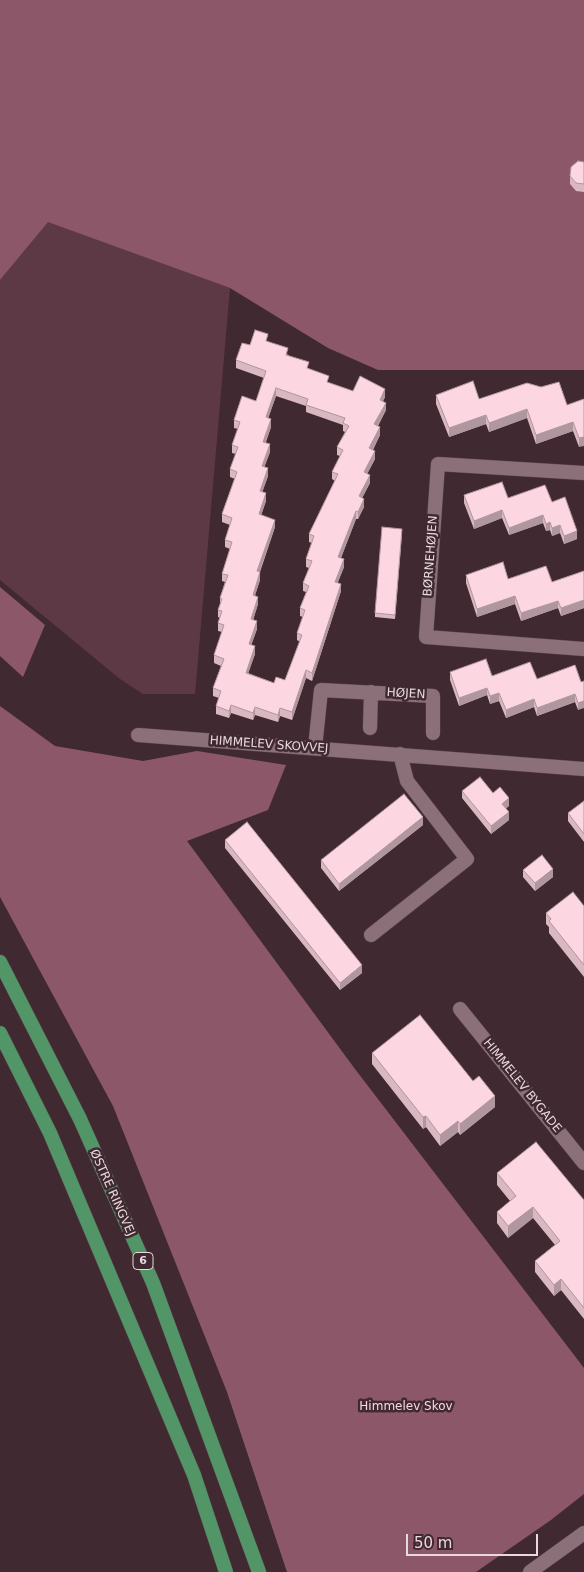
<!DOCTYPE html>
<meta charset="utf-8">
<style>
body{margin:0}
#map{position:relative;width:584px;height:1572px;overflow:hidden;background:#402931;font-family:"DejaVu Sans",sans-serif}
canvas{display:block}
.scale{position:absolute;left:406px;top:1534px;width:132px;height:22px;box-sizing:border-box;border:2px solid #e9d9de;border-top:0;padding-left:6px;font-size:15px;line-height:18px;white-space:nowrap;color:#e9d9de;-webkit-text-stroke:4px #402931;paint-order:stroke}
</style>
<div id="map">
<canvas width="584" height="1572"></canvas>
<div class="scale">50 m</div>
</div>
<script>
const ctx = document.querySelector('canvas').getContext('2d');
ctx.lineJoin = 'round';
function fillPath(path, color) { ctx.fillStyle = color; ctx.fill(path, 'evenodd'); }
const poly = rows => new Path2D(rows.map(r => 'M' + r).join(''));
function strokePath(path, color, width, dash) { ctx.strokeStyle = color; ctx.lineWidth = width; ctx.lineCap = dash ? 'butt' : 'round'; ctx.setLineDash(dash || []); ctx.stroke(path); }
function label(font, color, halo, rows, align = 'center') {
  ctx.font = font + ' "DejaVu Sans",sans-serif'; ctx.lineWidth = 5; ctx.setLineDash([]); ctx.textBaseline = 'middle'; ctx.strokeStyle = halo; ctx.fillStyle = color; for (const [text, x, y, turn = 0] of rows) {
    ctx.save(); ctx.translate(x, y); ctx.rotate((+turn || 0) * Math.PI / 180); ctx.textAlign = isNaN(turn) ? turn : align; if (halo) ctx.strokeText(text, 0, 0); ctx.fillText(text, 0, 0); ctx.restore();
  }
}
const green = poly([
 [48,221,230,288,195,694,143,694,120,679,0,580,0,280]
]);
const forest = poly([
 [0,0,584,0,584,370,378,370,328,348,230,288,48,222,0,280],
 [0,587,45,625,23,677,0,656],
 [0,706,55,746,143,761,197,751,286,765,268,810,187,841,355,1069,584,1368,584,1494,551,1520,476,1572,287,1572,227,1392,113,1106,0,897]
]);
const minor = poly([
 [584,473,438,464,426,637,584,649],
 [370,728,371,692],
 [138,735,584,769],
 [315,748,321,690,433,696,433,733],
 [371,935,467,859,407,781,400,754],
 [460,1009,584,1163]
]);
const tertiary = poly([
 [530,1572,584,1533]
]);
const primary = poly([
 [0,962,80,1119,153,1283,259,1572],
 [0,1033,50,1133,194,1475,226,1572]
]);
const wall = poly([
 [584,162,584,192,576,191,570,184,570,176],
 [268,341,329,383,353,391,385,397,383,401,386,410,378,426,380,435,373,450,375,459,367,474,370,483,362,498,364,507,358,519,356,519,341,558,344,567,338,582,341,591,312,681,306,678,292,720,280,716,278,722,255,715,253,720,231,713,229,718,216,714,216,706,219,698,213,696,213,688,221,666,214,663,214,655,222,632,218,631,218,623,220,618,218,617,218,610,220,605,220,598,225,582,222,581,222,574,230,549,225,547,225,540,230,525,222,522,222,514,235,479,230,477,230,469,236,454,232,453,232,445,238,429,234,428,234,420,256,401,264,378,236,368,236,360,250,345],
 [276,396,306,406,306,412,343,425,343,431,345,432,337,447,337,455,340,456,332,472,332,479,335,481,309,534,309,542,312,543,306,559,306,567,309,568,303,583,303,591,306,592,300,608,300,616,303,617,297,633,297,640,300,642,285,680,274,683,248,673,255,654,251,645,257,629,253,620,258,604,255,595,260,580,260,572,275,527,261,515,266,501,262,492,268,476,264,467,270,452,266,442,271,427,268,418],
 [436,395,567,405,584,399,579,447,573,431,536,444,527,418,489,432,486,424,449,437,436,404],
 [464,495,552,502,577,539,564,544,560,533,552,536,550,530,546,531,543,523,509,535,502,518,474,529,464,503],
 [402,533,395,619,375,617,375,613],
 [584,571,584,608,561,616,558,608,521,621,515,604,477,617,466,583,466,575,552,582],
 [450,672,581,682,578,710,575,702,537,716,534,707,506,718,499,701,490,704,487,695,459,706,450,680],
 [462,791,493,793,509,806,506,808,509,820,491,834,462,798],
 [584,801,584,842,568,821,568,813],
 [423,825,339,891,321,868,321,860],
 [225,840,362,973,340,990,225,848],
 [523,870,553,877,535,891,523,877],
 [584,906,584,977,549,933,549,927,546,924,546,913],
 [372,1053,473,1081,495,1107,460,1135,458,1132,440,1146,426,1127,423,1129,372,1064],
 [497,1173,584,1200,584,1319,561,1290,554,1296,535,1272,535,1261,555,1245,533,1218,508,1238,497,1223,497,1212,510,1201,497,1185]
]);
const shadedWall = poly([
 [276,388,276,396,266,425,266,417],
 [385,389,385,397,380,408,380,400],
 [386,403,386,410,374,432,374,424],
 [527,409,527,418,489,432,489,423],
 [486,415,486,424,449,437,449,428],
 [271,419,271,427,263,449,263,442],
 [573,422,573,431,536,444,536,435],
 [380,427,380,435,369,456,369,448],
 [584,437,584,446,579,447,579,438],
 [270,444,270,452,262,474,262,466],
 [375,451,375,459,364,480,364,472],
 [268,468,268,476,260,499,260,491],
 [370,475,370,483,359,504,359,496],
 [266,493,266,501,259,522,259,514],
 [364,499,364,507,358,519,358,512],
 [502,510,502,518,474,529,474,521],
 [356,511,356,519,338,565,338,557],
 [543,515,543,523,509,535,509,528],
 [275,520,275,527,257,579,257,571],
 [550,522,550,530,546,531,546,524],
 [560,525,560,533,552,536,552,528],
 [577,531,577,539,564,544,564,536],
 [344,559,344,567,335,589,335,582],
 [260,572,260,580,253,602,253,595],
 [341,584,341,591,312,681,312,673],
 [515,596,515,604,477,617,477,609],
 [258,597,258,604,251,627,251,619],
 [584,600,584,608,561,616,561,608],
 [558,601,558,608,521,621,521,613],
 [257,621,257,629,249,652,249,644],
 [255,646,255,654,246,680,246,673],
 [306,670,306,678,292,720,292,712],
 [487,688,487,695,459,706,459,698],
 [499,693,499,701,490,704,490,696],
 [575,694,575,702,537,716,537,708],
 [534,699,534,707,506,718,506,710],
 [584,701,584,708,578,710,578,703],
 [231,705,231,713,229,718,229,711],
 [255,707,255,715,253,720,253,713],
 [280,708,280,716,278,722,278,715],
 [509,798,509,806,502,812,502,804],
 [509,812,509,820,491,834,491,826],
 [423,817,423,825,339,891,339,884],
 [553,869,553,877,535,891,535,883],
 [362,965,362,973,340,990,340,983],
 [495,1096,495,1107,460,1135,460,1124],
 [426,1116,426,1127,423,1129,423,1117],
 [458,1121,458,1132,440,1146,440,1135],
 [533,1207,533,1218,508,1238,508,1226],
 [561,1279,561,1290,554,1296,554,1285]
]);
const building = poly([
 [578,161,584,162,584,184,576,183,570,176,571,167,578,161],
 [255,330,268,334,266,341,288,348,286,355,309,362,307,368,329,376,327,382,353,391,360,376,385,389,380,400,386,403,374,424,380,427,369,448,375,451,364,472,370,475,359,496,364,499,358,512,356,511,338,557,344,559,335,582,341,584,312,673,306,670,292,712,280,708,278,715,255,707,253,713,231,705,229,711,216,706,221,691,213,688,224,659,214,655,224,625,218,623,222,611,218,610,222,599,220,598,228,575,222,574,232,542,225,540,232,518,222,514,237,472,230,469,238,447,232,445,240,422,234,420,242,396,256,401,266,371,236,360,242,343,250,345,255,330],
 [276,388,308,399,306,405,345,418,343,423,349,426,337,447,343,450,332,472,338,474,309,534,314,536,306,559,312,561,303,583,309,586,300,608,305,610,297,633,302,635,285,680,276,677,274,683,246,673,255,646,249,644,257,621,251,619,258,597,253,595,260,572,257,571,275,520,259,514,266,493,260,491,268,468,262,466,270,444,263,442,271,419,266,417,276,388],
 [473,381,479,399,527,383,541,387,559,382,567,405,584,399,584,437,579,438,573,422,536,435,527,409,489,423,486,415,449,428,436,395,473,381],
 [502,482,508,498,545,485,552,502,565,497,577,531,564,536,560,525,552,528,550,522,546,524,543,515,509,528,502,510,474,521,464,495,502,482],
 [382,527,402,529,395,615,375,613,382,527],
 [503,562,508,579,546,566,552,582,584,571,584,600,561,608,558,601,521,613,515,596,477,609,466,575,503,562],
 [486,659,492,676,530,662,537,679,575,665,581,682,584,681,584,701,578,703,575,694,537,708,534,699,506,710,499,693,490,696,487,688,459,698,450,672,486,659],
 [480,777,493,793,500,787,509,798,502,804,509,812,491,826,462,791,480,777],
 [404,794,423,817,339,884,321,860,404,794],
 [584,801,584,834,568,813,584,801],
 [247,822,362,965,340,983,225,840,247,822],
 [542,855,553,869,535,883,523,870,542,855],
 [573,892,584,906,584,965,549,921,551,919,546,913,573,892],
 [420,1015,473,1081,479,1076,495,1096,460,1124,458,1121,440,1135,426,1116,423,1117,372,1053,420,1015],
 [536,1142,584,1200,584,1308,561,1279,554,1285,535,1261,560,1241,533,1207,508,1226,497,1212,516,1196,497,1173,536,1142]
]);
const shields = [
 [143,1261,20]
];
const shieldNames = [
 ["6",143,1261]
];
const streetNames = [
 ["BØRNEHØJEN",431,556,-86],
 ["HØJEN",406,694,3],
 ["HIMMELEV SKOVVEJ",269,745,4],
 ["HIMMELEV BYGADE",522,1086,51],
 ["ØSTRE RINGVEJ",112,1193,66]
];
const parkNames = [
 ["Himmelev Skov",406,1407]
];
fillPath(green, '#5d3945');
fillPath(forest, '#8d576a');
strokePath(minor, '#59454c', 15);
strokePath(tertiary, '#59454c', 15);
strokePath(primary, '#59454c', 15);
strokePath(minor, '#8c7079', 14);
strokePath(tertiary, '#8c7079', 14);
strokePath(primary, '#529567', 14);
fillPath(wall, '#d9b8c2');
fillPath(shadedWall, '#b0969e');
fillPath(building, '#fcd6e1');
strokePath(building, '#b0969e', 1);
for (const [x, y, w] of shields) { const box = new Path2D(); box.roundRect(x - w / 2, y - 8.5, w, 17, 4); ctx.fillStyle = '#402931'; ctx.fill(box); strokePath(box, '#e9d9de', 1); }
label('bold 11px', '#e9d9de', null, shieldNames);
label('12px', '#e9d9de', '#402931', streetNames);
label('12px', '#fbd7e2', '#402931', parkNames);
</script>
